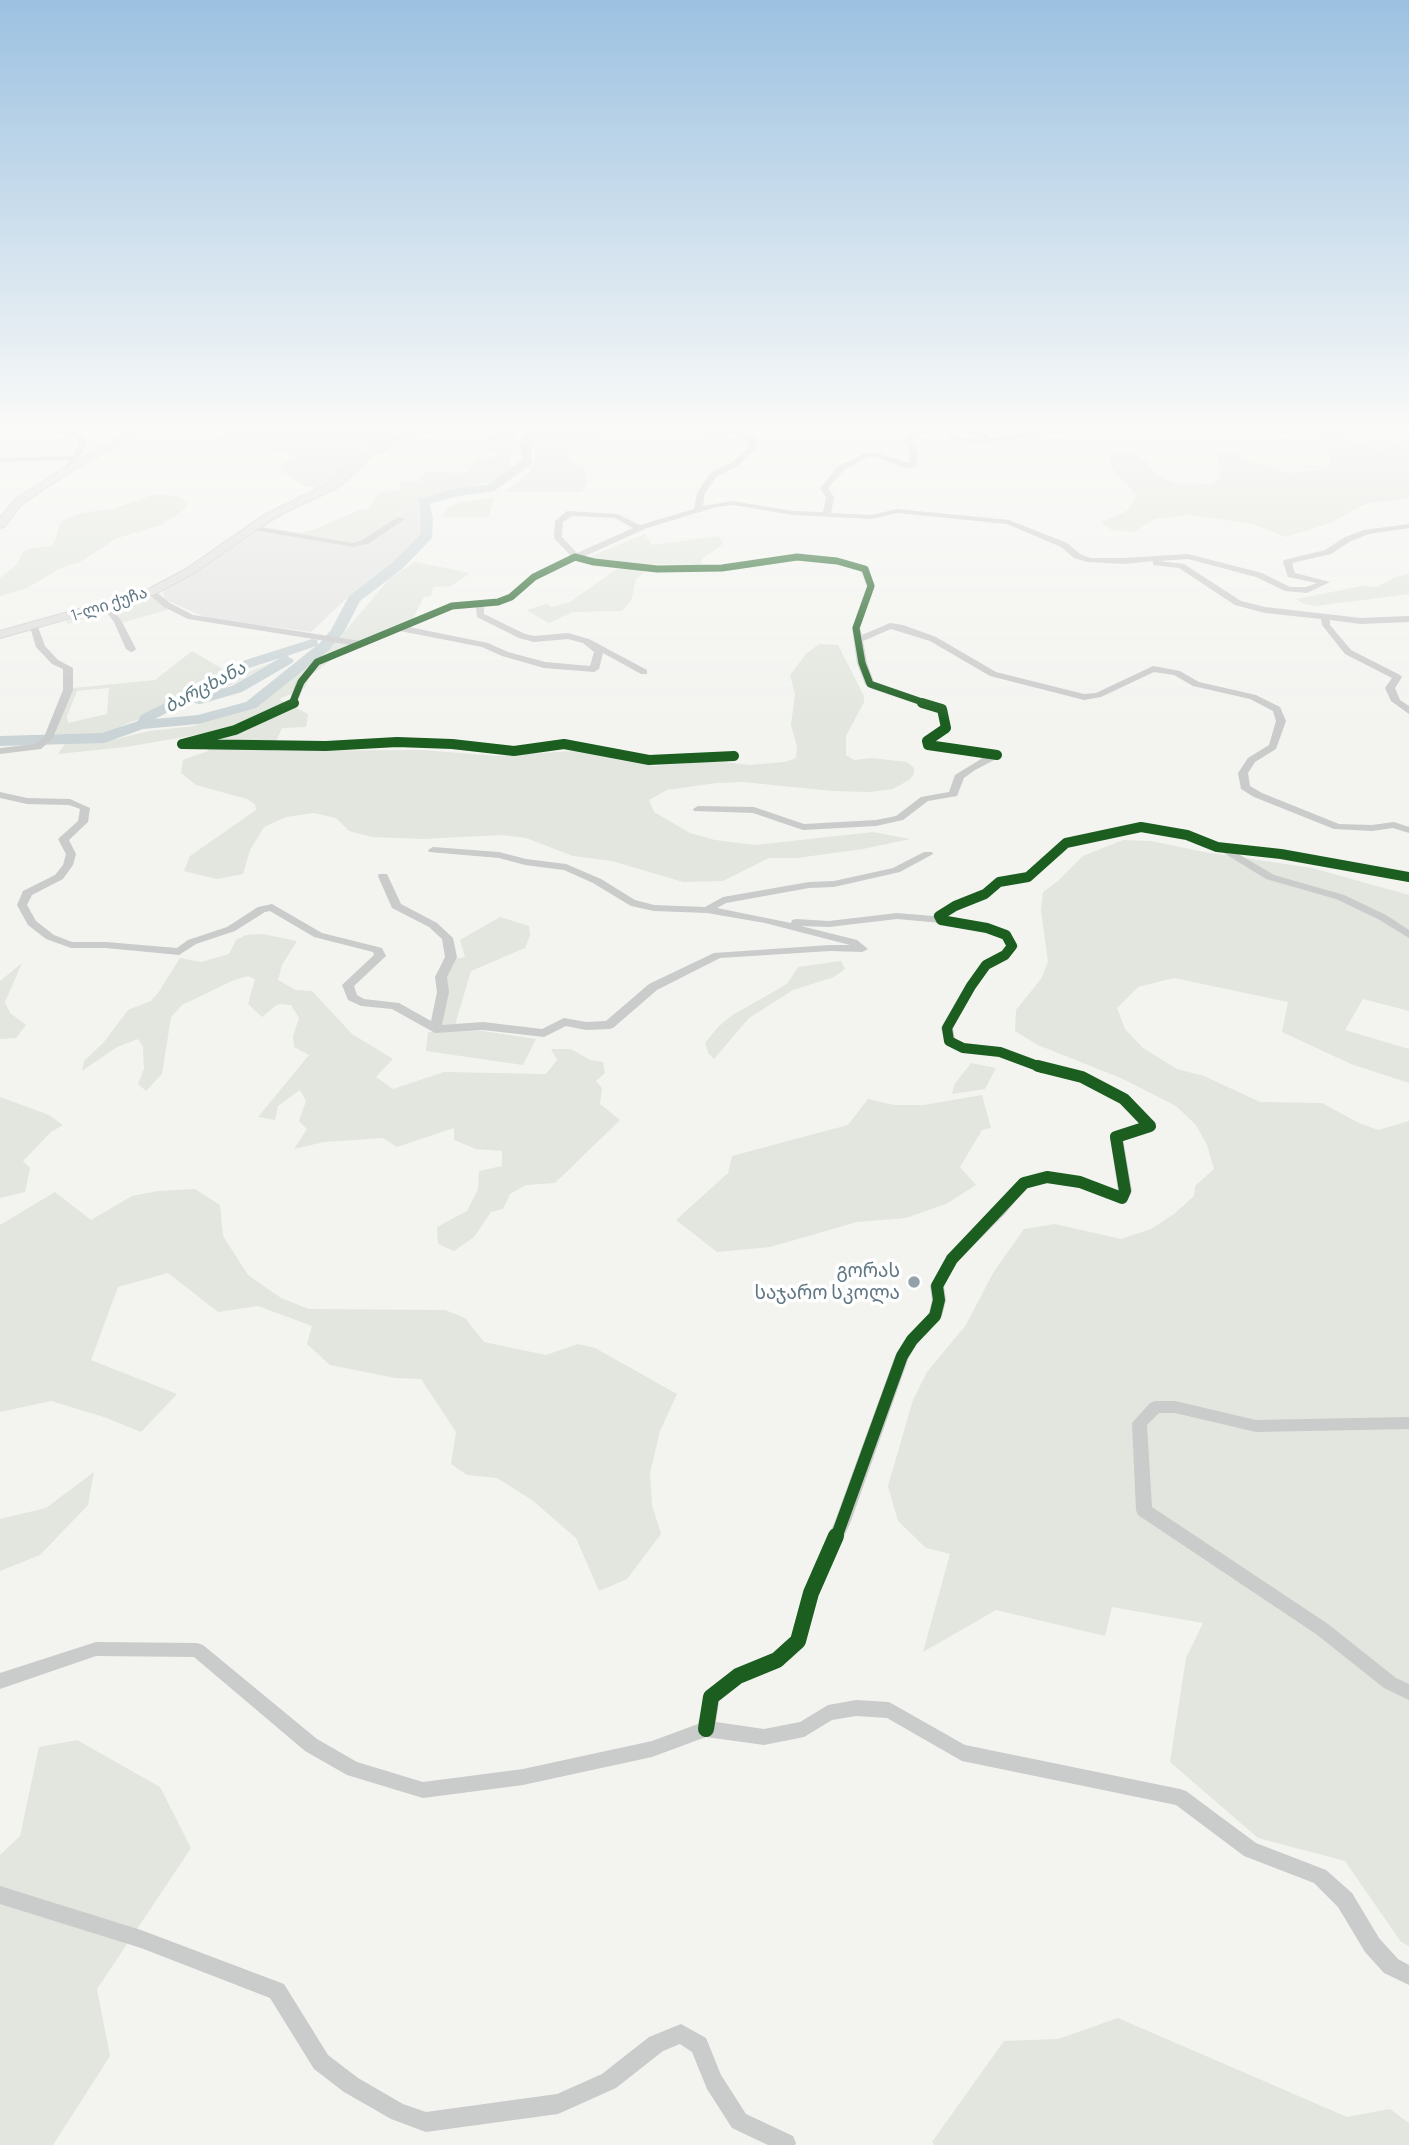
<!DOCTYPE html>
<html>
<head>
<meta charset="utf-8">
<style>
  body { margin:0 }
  canvas { display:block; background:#f3f3f0 }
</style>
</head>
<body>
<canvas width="1409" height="2145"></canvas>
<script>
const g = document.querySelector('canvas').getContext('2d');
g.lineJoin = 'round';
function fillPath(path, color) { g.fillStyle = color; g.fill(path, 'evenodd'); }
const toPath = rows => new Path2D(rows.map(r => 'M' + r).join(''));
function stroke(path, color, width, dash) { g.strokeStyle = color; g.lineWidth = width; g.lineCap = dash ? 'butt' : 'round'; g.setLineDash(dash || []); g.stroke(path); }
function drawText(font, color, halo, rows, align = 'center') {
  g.font = font + ' Barlow,"Noto Sans Georgian",sans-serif'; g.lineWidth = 7; g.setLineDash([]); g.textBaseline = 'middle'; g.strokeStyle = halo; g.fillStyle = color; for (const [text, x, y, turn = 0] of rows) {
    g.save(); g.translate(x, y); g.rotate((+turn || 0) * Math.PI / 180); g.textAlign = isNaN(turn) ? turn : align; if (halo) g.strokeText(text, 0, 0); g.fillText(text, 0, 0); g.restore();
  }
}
fillPath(toPath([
  [418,507,422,534,391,566,349,596,311,632,207,618,166,600,163,595,164,589,253,530,349,546,389,524,408,508]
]), '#e3e4e3');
fillPath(toPath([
  [249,423,413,423,390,436,321,489,304,486,279,469,291,457,288,451,238,447,216,439,227,429],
  [427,423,452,423,449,427,416,437,375,455,350,480,337,490,290,511,264,527,300,533,315,529,359,510,368,509,379,492,399,491,401,482,419,481,424,472,466,473,476,457,487,459,499,453,473,446,509,423,532,423,515,435,510,459,510,470,498,480,424,499,419,502,418,507,407,508,389,524,354,543,257,527,270,518,334,488,368,456,412,433],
  [557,423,597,423,595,426,600,439,570,445,566,454,575,464,584,468,587,482,582,492,504,492,530,472,535,460,534,447,542,434],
  [673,423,748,423,728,426,731,430,727,437,717,438,708,438],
  [1337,432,1349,439,1381,450,1394,446,1409,433,1409,498,1365,504,1330,523,1286,537,1253,524,1190,515,1155,519,1133,532,1112,530,1101,522,1127,511,1137,496,1110,466,1112,451,1132,453,1144,460,1159,477,1175,483,1212,484,1221,477,1217,456,1228,451,1275,470,1293,473,1326,469,1331,462,1321,433],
  [156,494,182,497,187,505,185,509,161,525,117,538,80,562,61,568,25,589,0,596,0,578,16,565,24,551,33,548,53,546,60,524,64,520,81,513,112,509],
  [494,498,489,517,441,517,449,507,459,502],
  [645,534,652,545,719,536,723,544,702,559,701,565,655,564,636,579,631,601,622,611,573,612,549,623,526,610,547,604,552,607,570,602,627,562,594,559,591,556],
  [415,562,470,573,451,586,433,587,431,596,424,597,413,618,333,652,337,656,310,676,305,688,279,699,308,714,306,727,282,728,272,751,421,750,498,756,572,751,654,766,713,761,750,765,785,762,796,758,797,746,791,725,795,694,790,675,806,654,819,644,838,645,864,696,864,702,846,736,846,755,854,760,871,758,907,762,914,768,914,774,909,780,893,789,870,792,832,791,743,782,716,783,667,790,649,800,654,812,690,833,715,840,755,845,873,832,910,839,863,849,797,858,769,858,723,881,683,882,612,861,573,856,526,838,502,835,422,839,372,837,349,831,336,818,314,813,286,817,264,827,250,850,243,874,217,879,184,871,190,856,256,810,255,804,247,799,196,785,181,773,183,760,208,751,207,733,126,747,58,754,65,744,117,739,149,731,195,726,214,716,257,706,270,697,297,671,332,647,389,579],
  [1409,574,1409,594,1315,606,1304,604,1296,599,1362,586,1377,587,1396,577],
  [148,595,170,609,121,623,112,611,68,624,66,621],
  [192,651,236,677,271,663,224,689,181,702,156,717,133,721,111,731,86,737,55,734,73,688,155,680],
  [109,688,107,714,68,723,67,716,77,691],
  [1123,840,1151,841,1204,852,1312,868,1409,895,1409,1011,1363,999,1345,1030,1409,1049,1409,1083,1351,1064,1282,1032,1288,1002,1174,978,1138,987,1117,1008,1125,1029,1143,1048,1177,1069,1204,1076,1260,1102,1322,1103,1359,1123,1378,1130,1409,1121,1409,1946,1401,1942,1345,1861,1258,1838,1170,1762,1186,1658,1203,1623,1112,1607,1105,1636,996,1610,923,1652,950,1554,926,1548,898,1521,888,1486,913,1400,927,1372,966,1325,993,1273,1024,1229,1055,1224,1121,1239,1151,1229,1174,1214,1194,1196,1195,1186,1214,1169,1207,1145,1196,1125,1176,1106,1123,1079,1038,1045,1015,1031,1016,1010,1041,979,1048,962,1041,910,1043,892,1058,881,1083,856],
  [500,917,529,926,530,935,525,948,471,971,455,1025,442,1027,446,977,453,959,465,957,460,940],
  [263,934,297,941,282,965,278,980,296,990,312,991,352,1034,393,1059,376,1077,393,1089,444,1072,546,1074,557,1060,551,1049,571,1049,590,1060,603,1062,605,1073,596,1081,602,1088,600,1104,620,1120,555,1183,526,1185,510,1194,503,1209,491,1212,474,1237,454,1251,438,1244,437,1227,467,1211,478,1189,479,1171,502,1166,502,1151,476,1149,454,1140,454,1128,397,1147,383,1138,324,1142,294,1149,307,1129,299,1121,306,1101,300,1090,278,1106,275,1120,258,1117,309,1055,294,1047,293,1036,299,1018,291,1005,278,1004,262,1017,248,1004,255,979,248,976,234,980,182,1005,171,1017,162,1074,146,1091,138,1084,144,1069,143,1047,138,1039,117,1047,82,1071,84,1061,104,1042,128,1010,151,1001,158,993,180,958,201,962,229,954,236,940,246,935],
  [841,961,845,969,834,977,793,990,749,1018,714,1059,708,1053,705,1043,718,1027,731,1016,787,984,798,967],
  [22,963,5,1002,10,1013,26,1025,16,1038,0,1039,0,981],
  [483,1031,536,1039,523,1065,426,1051,428,1032],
  [971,1063,996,1068,985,1089,952,1094,954,1085],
  [982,1095,991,1128,982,1130,960,1167,976,1185,946,1204,906,1218,857,1222,770,1247,717,1252,676,1220,728,1173,732,1156,848,1125,868,1099,894,1105,924,1105],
  [0,1097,49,1115,63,1125,51,1132,23,1161,30,1168,25,1192,0,1198],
  [195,1189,220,1205,223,1236,248,1275,281,1298,309,1309,445,1310,465,1318,484,1342,546,1355,578,1344,595,1348,677,1394,660,1431,650,1473,652,1505,661,1534,627,1579,599,1591,576,1538,532,1500,497,1478,467,1475,451,1464,456,1432,421,1379,395,1378,330,1365,307,1344,312,1326,258,1306,218,1312,168,1273,118,1287,91,1360,177,1394,141,1432,104,1417,51,1401,0,1412,0,1225,55,1192,91,1220,132,1196,158,1191],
  [94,1472,88,1505,40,1555,0,1571,0,1519,46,1508],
  [77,1740,160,1787,191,1848,97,1989,110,2056,53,2145,0,2145,0,1855,20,1836,39,1747],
  [1118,2018,1347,2117,1390,2109,1409,2123,1409,2145,935,2145,932,2142,1004,2041,1058,2039]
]), '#e2e6de');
fillPath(toPath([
  [542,423,555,423,531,442,532,464,494,491,454,497,430,504,433,519,432,538,402,569,360,601,344,632,329,650,256,708,198,724,143,729,104,743,0,746,0,736,102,733,138,721,141,715,208,682,230,665,312,639,317,640,318,645,331,630,349,596,392,563,421,534,419,499,453,489,487,485,522,460,519,441,542,423],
  [316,646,246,702,198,715,155,719,194,698,195,703,200,704,242,692,292,663,294,660,287,656,316,646],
  [280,658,232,686,199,696,218,688,240,671,280,658]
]), '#cad4d6');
const secondary = toPath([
  [141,423,150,423,144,431,70,472,22,504,4,527,0,528,0,518,14,500,64,468,138,427,141,423],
  [418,423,428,423,413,435,368,458,337,487,272,519,194,573,155,594,0,638,0,631,147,590,186,569,264,515,329,483,362,454,407,431,418,423]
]);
stroke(secondary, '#cfd0d0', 2);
fillPath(toPath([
  [39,423,48,423,86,438,86,446,70,472,63,470,69,460,0,462,0,458,72,456,78,446,78,439,39,425,39,423],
  [765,423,856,423,852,425,770,426,741,431,740,432,756,437,755,450,738,466,716,477,705,493,703,506,733,501,793,511,823,512,826,497,820,488,838,466,866,453,876,453,909,463,910,452,904,441,905,436,917,429,941,425,961,437,984,439,975,437,964,430,960,423,967,423,970,427,981,433,989,435,989,438,1098,423,1088,429,985,443,956,441,940,429,922,433,912,437,912,441,918,452,916,467,905,468,875,457,867,457,844,470,828,488,834,497,831,513,871,515,897,509,1009,520,1067,543,1080,554,1091,558,1124,558,1188,554,1262,573,1290,587,1306,587,1317,583,1288,577,1283,562,1284,560,1325,550,1345,537,1364,530,1409,524,1409,528,1369,534,1351,541,1331,554,1292,563,1295,573,1330,582,1307,593,1285,591,1256,577,1188,559,1159,561,1184,564,1241,601,1265,607,1361,618,1409,616,1409,622,1361,624,1330,620,1330,625,1351,650,1400,675,1402,677,1395,688,1400,700,1409,706,1409,714,1391,701,1385,688,1392,678,1345,654,1322,625,1321,619,1265,613,1235,605,1179,568,1153,565,1153,561,1124,564,1087,562,1074,558,1061,547,1007,524,897,513,871,519,793,515,733,505,716,507,647,528,583,557,657,566,722,565,797,555,837,558,868,567,875,586,860,628,862,635,890,623,903,625,936,637,996,672,1084,694,1096,693,1153,666,1180,671,1199,682,1256,695,1280,707,1286,721,1276,749,1255,762,1248,773,1250,786,1262,793,1339,824,1372,825,1394,822,1409,827,1409,833,1393,828,1372,831,1334,829,1254,797,1241,789,1238,773,1248,758,1269,745,1276,721,1273,711,1250,699,1193,686,1174,675,1154,672,1101,697,1084,700,990,676,930,641,891,629,863,641,867,663,874,682,945,707,951,728,932,743,997,752,1002,755,1000,757,975,770,964,778,957,796,928,801,903,820,876,826,803,830,753,813,694,811,693,809,698,806,754,807,804,824,876,820,896,816,921,797,949,792,955,775,986,756,925,747,922,741,924,739,941,727,938,711,872,689,865,684,857,663,852,628,867,586,861,571,836,563,797,559,722,571,657,572,594,565,576,560,537,579,514,599,498,605,484,606,484,614,525,634,534,636,568,633,589,639,647,670,647,674,641,674,603,653,599,669,594,672,544,668,502,656,482,647,400,631,320,664,305,682,296,706,238,732,203,741,326,743,397,739,452,741,514,748,564,741,649,757,734,753,737,754,737,758,649,763,564,747,514,754,452,747,397,745,326,749,182,747,177,744,179,742,232,728,289,702,296,682,314,660,351,645,188,619,164,607,148,594,148,590,154,590,170,603,193,615,361,641,449,604,497,600,508,595,531,575,571,556,554,538,555,521,567,511,617,514,640,525,694,509,697,493,710,473,732,462,747,449,749,440,732,433,736,427,765,423],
  [572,516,615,518,633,528,577,553,562,537,563,522,572,516],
  [476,607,477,617,519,638,534,642,568,639,583,643,594,652,590,666,545,662,508,652,488,643,409,627,454,608,476,607],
  [1156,423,1167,423,1180,426,1212,423,1286,429,1291,428,1294,423,1301,423,1297,431,1286,433,1203,426,1180,430,1156,423],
  [398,517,405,519,368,544,353,547,253,530,249,528,253,526,353,543,362,540,398,517],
  [103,604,109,604,122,622,136,649,134,651,131,652,126,649,114,622,102,606,103,604],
  [34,624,38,627,45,646,58,660,73,668,73,690,53,738,41,749,0,754,0,748,35,744,44,737,63,690,63,669,52,664,36,647,30,627,34,624],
  [0,792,27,798,70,799,90,808,88,822,69,840,76,854,73,865,63,879,32,895,27,905,36,921,54,935,72,942,106,942,177,948,188,940,227,927,258,907,272,904,322,933,382,948,386,956,354,986,357,995,364,999,399,1003,431,1021,437,992,435,977,445,957,442,939,429,927,392,908,378,876,379,874,387,874,401,904,437,923,453,938,457,957,447,977,449,992,442,1025,483,1022,542,1029,564,1018,586,1022,606,1021,649,984,714,953,830,945,850,945,765,923,707,913,654,911,631,906,593,883,564,870,525,865,499,858,429,852,428,850,433,847,499,852,526,859,566,864,601,879,635,900,654,905,705,907,723,897,809,882,834,881,893,868,924,852,932,852,933,854,900,872,834,887,809,888,726,903,717,908,791,923,792,920,796,919,829,921,897,913,933,916,951,904,981,892,995,880,1025,874,1062,841,1141,824,1191,833,1219,844,1281,851,1409,874,1409,880,1281,857,1235,852,1274,875,1344,895,1386,915,1409,930,1409,938,1378,919,1336,899,1266,879,1219,850,1185,838,1141,830,1070,845,1032,879,1002,885,989,896,959,908,945,917,987,925,1010,933,1018,946,1009,957,990,967,976,987,953,1028,955,1039,966,1044,1000,1048,1049,1066,1086,1074,1128,1096,1156,1126,1154,1129,1123,1139,1132,1191,1127,1201,1117,1201,1078,1186,1047,1182,1028,1186,1005,1214,957,1262,944,1286,946,1300,942,1316,917,1344,909,1357,851,1521,819,1593,804,1646,783,1665,744,1681,719,1701,716,1722,764,1729,800,1722,828,1705,856,1700,889,1702,965,1745,1180,1789,1186,1791,1256,1843,1326,1870,1352,1893,1379,1938,1398,1959,1409,1965,1409,1985,1384,1973,1365,1952,1338,1907,1314,1883,1244,1856,1176,1805,962,1761,887,1718,856,1716,832,1720,804,1737,764,1745,706,1737,652,1757,523,1785,423,1798,347,1775,305,1751,194,1657,96,1656,0,1689,0,1673,96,1642,197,1643,203,1645,317,1739,357,1762,423,1782,523,1769,652,1741,698,1724,705,1692,732,1671,771,1655,791,1637,803,1593,835,1521,895,1356,907,1336,929,1314,932,1300,930,1286,947,1255,995,1208,1019,1180,1047,1172,1080,1177,1118,1191,1110,1137,1111,1134,1141,1124,1120,1102,1078,1080,1042,1072,998,1056,959,1051,945,1044,941,1028,965,986,982,963,1001,953,1006,946,1002,937,985,931,941,923,897,919,829,927,801,926,857,940,868,949,862,952,830,951,720,958,657,990,613,1028,609,1029,586,1030,566,1026,544,1037,483,1030,435,1033,392,1009,361,1006,348,1000,342,985,374,955,373,952,314,937,270,911,265,912,235,931,196,944,179,955,106,948,71,948,46,939,28,925,17,905,23,891,55,875,63,865,66,854,58,839,78,821,80,809,69,805,27,804,0,798,0,792],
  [1155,1401,1175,1401,1256,1420,1409,1417,1409,1429,1256,1432,1175,1413,1159,1413,1147,1425,1152,1507,1328,1624,1396,1678,1409,1684,1409,1700,1384,1688,1316,1634,1138,1515,1136,1510,1132,1423,1150,1403,1155,1401],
  [0,1886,141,1930,284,1984,328,2055,358,2078,403,2104,426,2112,557,2094,602,2074,649,2037,681,2024,706,2038,721,2075,746,2114,793,2136,796,2143,795,2145,768,2145,732,2128,707,2089,692,2052,680,2044,663,2051,616,2088,558,2114,426,2132,391,2119,344,2092,314,2069,270,1998,141,1948,0,1904,0,1886]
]), '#cacbcb');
fillPath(secondary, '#dfdfdf');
stroke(toPath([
  [292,704,301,682,317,662,452,606,498,602,511,597,534,577,575,557,594,562,657,569,722,568,797,557,837,561,865,569,871,586,856,628,862,663,870,684,928,704]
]), '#1b5e20', 7);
stroke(toPath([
  [294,703,235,730,182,744,326,746,397,742,452,744,514,751,564,744,649,760,734,756],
  [922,703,942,709,946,728,927,741,928,745,997,755],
  [1043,1068,1000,1052,963,1048,949,1041,947,1028,971,986,986,965,1005,955,1012,946,1006,935,987,928,941,920,939,916,955,906,985,894,999,882,1028,877,1066,843,1141,827,1187,835,1217,847,1281,854,1409,877]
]), '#1b5e20', 10);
stroke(toPath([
  [836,1538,902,1356,912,1340,935,1316,939,1300,937,1286,952,1259,1024,1183,1047,1177,1080,1182,1122,1198,1125,1191,1116,1137,1150,1126,1124,1099,1082,1077,1038,1066]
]), '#1b5e20', 12);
stroke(toPath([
  [706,1729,711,1697,738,1676,777,1660,798,1641,811,1593,836,1536]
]), '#1b5e20', 16);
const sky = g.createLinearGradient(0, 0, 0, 723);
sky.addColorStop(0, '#9cc1e1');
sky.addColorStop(0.59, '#fafaf8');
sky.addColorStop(1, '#fafaf800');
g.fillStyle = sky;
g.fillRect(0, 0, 1409, 723);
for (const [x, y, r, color] of [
  [914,1282,7,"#93a2a9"]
]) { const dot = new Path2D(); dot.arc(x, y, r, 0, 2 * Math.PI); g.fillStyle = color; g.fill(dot); stroke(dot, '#fff', 2.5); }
drawText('16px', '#607683', '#fff', [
  ["1-ლი ქუჩა",109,604,-18]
]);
drawText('italic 18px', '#5b7981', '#fff', [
  ["ბარცხანა",205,687,-28]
]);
drawText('19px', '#607683', '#fff', [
  ["გორას",900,1271],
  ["საჯარო სკოლა",900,1293]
], 'right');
</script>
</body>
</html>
